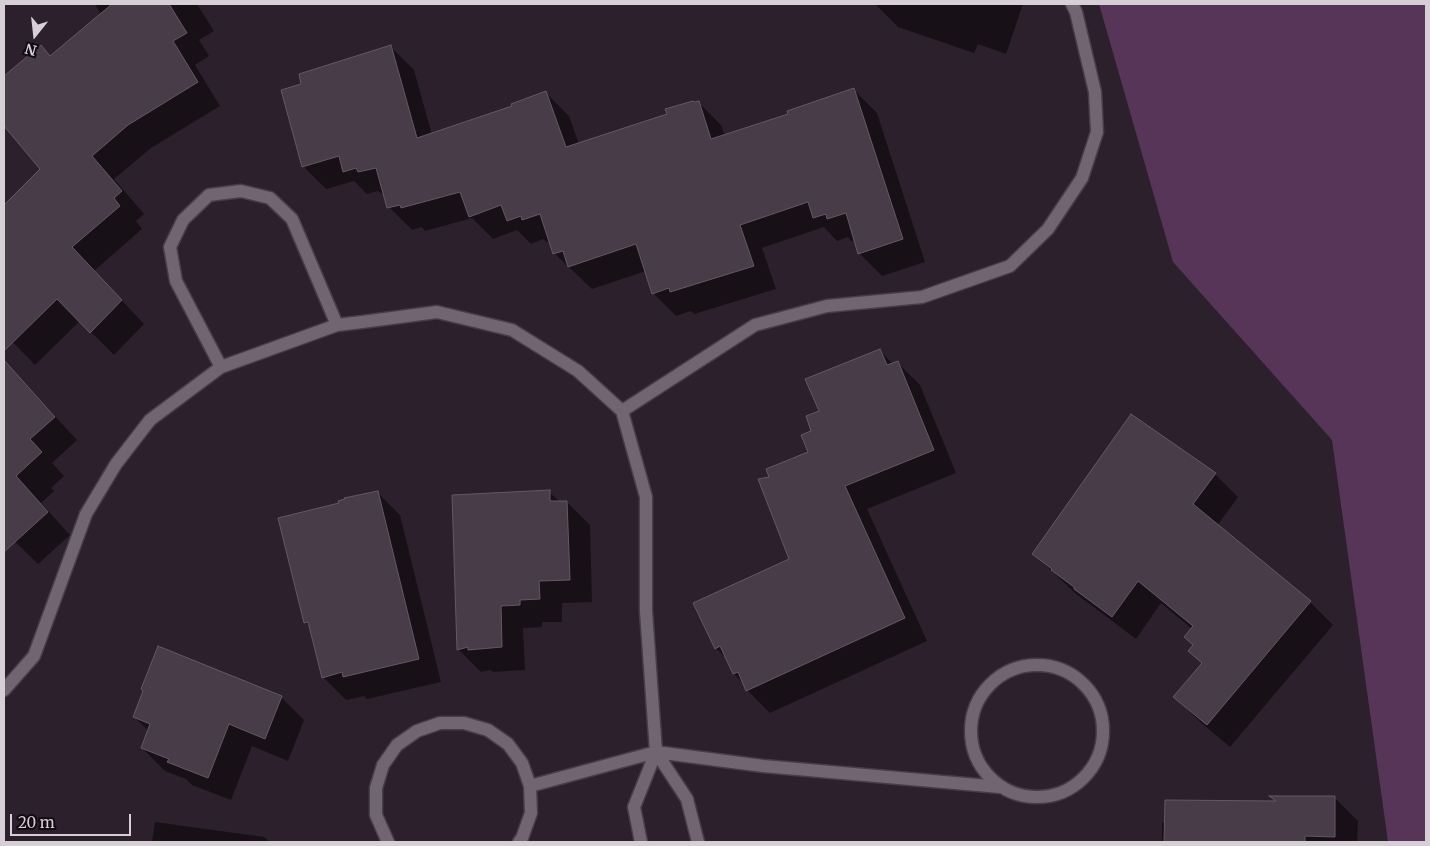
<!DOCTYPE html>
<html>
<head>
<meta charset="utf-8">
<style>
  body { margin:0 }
  #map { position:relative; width:1430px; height:846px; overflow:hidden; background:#2b202c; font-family:Merriweather,serif }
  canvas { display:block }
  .frame { position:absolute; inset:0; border:5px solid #d6cfd6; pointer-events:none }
  .north { position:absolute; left:10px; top:10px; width:50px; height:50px; -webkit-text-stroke:4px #110c11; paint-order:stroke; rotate:196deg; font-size:14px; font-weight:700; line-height:20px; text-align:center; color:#d6cfd6 }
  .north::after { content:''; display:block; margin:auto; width:18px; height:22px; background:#d6cfd6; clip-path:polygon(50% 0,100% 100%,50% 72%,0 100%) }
  .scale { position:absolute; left:10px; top:814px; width:121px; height:22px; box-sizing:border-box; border:2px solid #d6cfd6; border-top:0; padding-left:6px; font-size:15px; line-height:18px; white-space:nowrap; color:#d6cfd6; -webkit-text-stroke:4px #110c11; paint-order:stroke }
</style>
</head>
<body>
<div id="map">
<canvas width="1430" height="846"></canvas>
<div class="frame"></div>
<div class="north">N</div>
<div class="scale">20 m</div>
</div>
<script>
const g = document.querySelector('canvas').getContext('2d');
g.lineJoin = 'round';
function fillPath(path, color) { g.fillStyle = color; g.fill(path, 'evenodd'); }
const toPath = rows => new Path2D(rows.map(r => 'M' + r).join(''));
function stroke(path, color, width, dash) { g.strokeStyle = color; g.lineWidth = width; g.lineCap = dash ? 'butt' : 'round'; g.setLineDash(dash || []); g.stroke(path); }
fillPath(toPath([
  [1099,4,1426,4,1426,842,1388,842,1332,440,1173,262]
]), '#573558');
fillPath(toPath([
  [95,4,197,4,214,31,199,40,209,56,195,65,220,106,151,148,114,179,144,214,136,221,142,229,94,271,144,324,114,355,80,321,35,365,4,333,4,207,42,169,4,124,4,114,7,111,4,107,4,78,41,47,51,57,101,15],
  [875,4,1023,4,1006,54,978,44,974,53,898,27],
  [391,47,414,70,432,135,513,107,546,93,569,116,579,144,668,115,698,102,721,125,725,136,789,114,854,90,877,113,925,262,882,276,859,253,855,240,851,241,848,237,837,241,824,227,762,248,776,289,694,314,691,311,676,316,653,293,646,271,592,289,555,254,550,241,547,242,543,239,531,244,517,230,493,239,472,218,425,231,422,227,412,230,389,207,385,194,382,194,378,191,367,194,354,181,326,189,303,166,303,85],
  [880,351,893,364,897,362,920,385,956,473,867,509,927,641,770,713,747,690,744,684,734,674,728,660,716,648,791,559,771,478,810,453,813,431,820,412],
  [4,361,77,440,52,463,64,476,51,488,54,491,41,503,70,535,38,564,4,531],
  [1215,474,1238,497,1217,526,1310,602,1333,625,1230,747,1198,720,1175,697,1203,664,1190,651,1194,645,1192,629,1161,603,1136,639,1075,593,1034,554],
  [377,492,400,515,441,682,367,699,364,696,346,700,323,677,311,628,305,622,341,504],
  [549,492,560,502,567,502,590,525,592,602,562,603,562,622,542,622,542,627,523,628,525,670,493,672,490,670,481,672,458,649],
  [281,697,304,720,288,761,252,746,231,800,192,785,186,779,165,771,142,748,149,731,134,717],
  [1335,798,1358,821,1357,842,1162,842,1162,823,1278,802],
  [155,822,264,837,270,842,152,842]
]), '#0007');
const building = toPath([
  [112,4,169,4,187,33,173,41,198,82,128,125,92,156,122,191,114,198,120,206,72,247,122,300,90,333,57,299,4,351,4,205,40,169,4,126,4,76,41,45,50,56,112,4],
  [391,45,417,138,512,106,511,104,546,91,566,147,667,114,665,109,693,101,694,102,699,101,711,139,788,114,787,111,854,88,903,239,858,254,846,213,827,219,826,214,813,218,808,202,740,225,754,266,670,292,669,288,652,294,636,244,568,267,563,251,553,254,540,214,522,220,521,216,507,221,501,205,469,217,460,192,401,208,400,205,387,208,376,168,358,172,356,168,343,172,339,156,302,167,281,90,301,84,299,74,391,45],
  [880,349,887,365,898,361,934,450,845,486,905,618,746,691,738,672,733,674,720,646,715,649,693,603,789,559,758,479,769,477,766,469,808,452,801,435,811,431,806,416,819,411,805,379,880,349],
  [4,360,55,417,30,439,42,452,16,476,48,512,4,552,4,360],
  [1131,414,1216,473,1193,504,1311,601,1207,725,1173,697,1202,663,1188,651,1193,645,1184,637,1193,626,1138,581,1112,617,1074,589,1074,587,1051,570,1052,569,1032,554,1131,414],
  [550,490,550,501,567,501,570,580,539,581,540,599,520,600,520,605,501,606,502,647,468,650,468,647,457,650,452,495,550,490],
  [378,491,419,659,343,677,342,672,322,678,308,622,304,623,278,518,339,503,338,501,345,499,344,498,378,491],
  [158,646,282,696,265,739,229,724,208,778,167,762,169,759,141,748,150,724,133,717,143,691,141,689,158,646],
  [1269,796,1335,796,1335,837,1305,836,1305,842,1164,842,1165,800,1276,801,1269,796]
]);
fillPath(building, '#483c48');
stroke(building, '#655865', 1);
const minor = toPath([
  [221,367,176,281,170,247,183,220,209,195,241,191,270,198,292,219,337,325],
  [622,411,755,325,827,306,922,297,1010,266,1048,229,1082,178,1097,132,1095,92,1076,12,1072,4],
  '971 731a66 66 0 1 1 132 0a66 66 0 1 1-132 0Z',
  [4,690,34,656,86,514,116,464,150,420,221,367,337,325,362,322,437,312,512,330,578,371,622,411,646,497,646,611,656,752,634,807,641,842],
  [656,752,687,799,698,842],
  [530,786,656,752,763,766,1000,787],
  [388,842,376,815,376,788,383,765,397,745,417,731,440,723,464,723,488,730,508,744,522,763,530,786,531,813,522,838,519,842]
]);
stroke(minor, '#463d46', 15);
stroke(minor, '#726572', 12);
</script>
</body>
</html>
